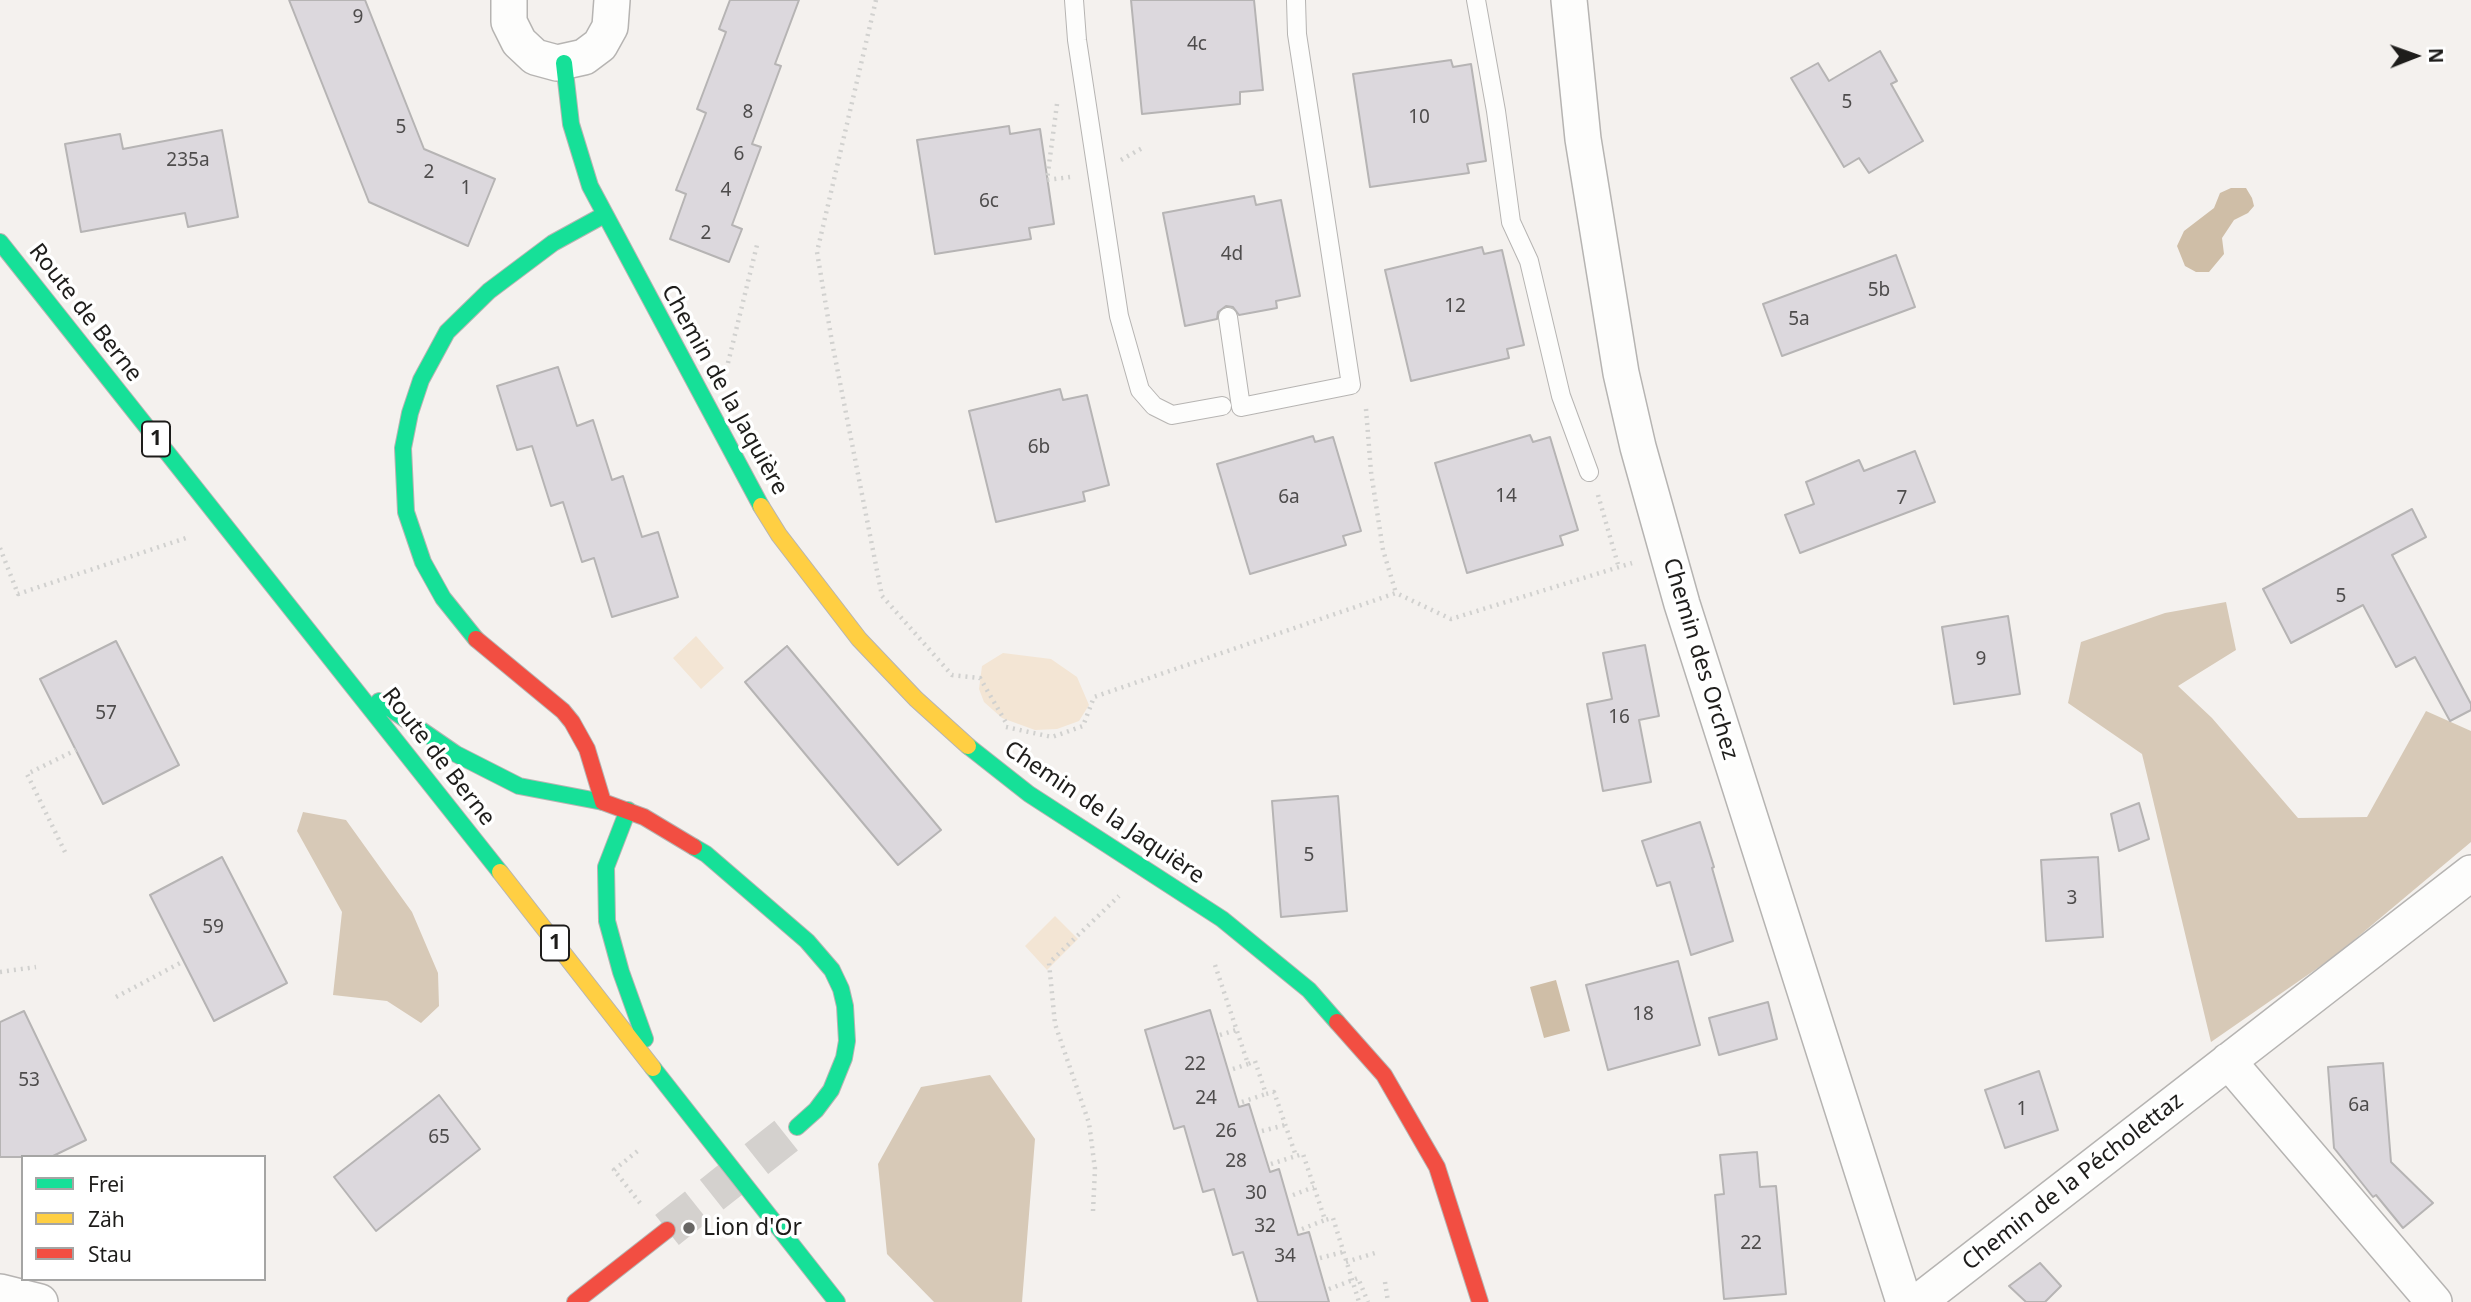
<!DOCTYPE html>
<html>
<head>
<meta charset="utf-8">
<style>
  body { margin:0 }
  #map { position:relative; width:2471px; height:1302px; overflow:hidden; background:#f4f1ee; font-family:"Noto Sans",sans-serif }
  canvas { display:block }
  .legend { position:absolute; left:21px; top:1155px; width:245px; height:126px; box-sizing:border-box; background:#fff; border:2px solid #a5a5a4; margin:0; padding:9px 12px; list-style:none; font-size:21px; color:#1e1d1b }
  .legend li { display:flex; align-items:center; gap:14px; height:35px }
  .legend b { width:35px; border:2px solid #a5a5a4 }
  .north { position:absolute; left:2380px; top:21px; width:70px; height:70px; -webkit-text-stroke:5px #fff; paint-order:stroke; rotate:89deg; font-size:19px; font-weight:700; line-height:28px; text-align:center; color:#1e1d1b }
  .north::after { content:''; display:block; margin:auto; width:24px; height:32px; background:#1e1d1b; clip-path:polygon(50% 0,100% 100%,50% 72%,0 100%) }
</style>
</head>
<body>
<div id="map">
<canvas width="2471" height="1302"></canvas>
<ul class="legend">
<li><b style="height:9px;background:#16e098"></b>Frei</li>
<li><b style="height:9px;background:#ffcf43"></b>Zäh</li>
<li><b style="height:9px;background:#f24e42"></b>Stau</li>
</ul>
<div class="north">N</div>
</div>
<script>
const g = document.querySelector('canvas').getContext('2d');
g.lineJoin = 'round';
function fillPath(path, color) { g.fillStyle = color; g.fill(path, 'evenodd'); }
const toPath = rows => new Path2D(rows.map(r => 'M' + r).join(''));
function stroke(path, color, width, dash) { g.strokeStyle = color; g.lineWidth = width; g.lineCap = dash ? 'butt' : 'round'; g.setLineDash(dash || []); g.stroke(path); }
function drawText(font, color, halo, rows, align = 'center') {
  g.font = font + ' "Noto Sans",sans-serif'; g.lineWidth = 7; g.setLineDash([]); g.textBaseline = 'middle'; g.strokeStyle = halo; g.fillStyle = color; for (const [text, x, y, turn = 0] of rows) {
    g.save(); g.translate(x, y); g.rotate((+turn || 0) * Math.PI / 180); g.textAlign = isNaN(turn) ? turn : align; if (halo) g.strokeText(text, 0, 0); g.fillText(text, 0, 0); g.restore();
  }
}
fillPath(toPath([
  [696,636,724,668,701,689,673,658],
  [1003,653,1051,659,1077,677,1089,705,1079,721,1057,729,1035,730,1002,718,984,702,979,689,982,666],
  [1055,916,1078,939,1047,970,1025,946]
]), '#f3e5d4');
fillPath(toPath([
  [2226,602,2236,650,2178,686,2212,718,2298,818,2367,817,2426,711,2471,731,2471,842,2335,956,2211,1042,2142,754,2068,703,2081,642,2165,613],
  [303,812,346,820,412,912,438,973,439,1006,421,1023,387,1001,333,995,342,912,297,831],
  [990,1075,1035,1139,1022,1302,934,1302,887,1254,878,1164,921,1087]
]), '#d7c9b7');
fillPath(toPath([
  [2231,188,2246,188,2252,198,2254,206,2248,213,2234,220,2222,238,2224,254,2209,272,2196,272,2185,266,2177,246,2184,231,2214,208,2220,193],
  [1556,980,1570,1031,1544,1038,1530,987]
]), '#cfbea7');
const building = toPath([
  [289,0,365,0,424,149,495,179,468,246,369,202,289,0],
  [730,0,799,0,775,64,781,66,752,144,761,147,732,225,742,229,729,262,670,239,686,194,676,190,706,113,697,109,726,32,719,29,730,0],
  [1131,0,1254,0,1263,90,1240,92,1240,104,1142,114,1131,0],
  [1880,51,1897,81,1891,84,1923,141,1869,173,1859,158,1844,167,1791,78,1818,63,1829,81,1880,51],
  [1451,60,1453,67,1471,64,1486,161,1467,164,1469,173,1370,187,1353,74,1451,60],
  [1009,126,1010,134,1040,129,1054,224,1029,228,1031,239,935,254,917,140,1009,126],
  [222,130,238,217,188,227,185,213,81,232,65,144,120,134,123,149,222,130],
  [1254,196,1256,205,1281,200,1300,296,1276,301,1277,308,1239,315,1233,307,1226,306,1218,312,1217,319,1185,326,1163,213,1254,196],
  [1482,247,1484,254,1502,250,1524,345,1507,349,1509,358,1411,381,1385,270,1482,247],
  [1896,255,1915,307,1782,356,1763,304,1896,255],
  [558,367,577,426,593,420,612,480,623,476,642,537,658,532,678,597,612,617,594,558,582,562,563,502,551,506,532,446,517,450,497,386,558,367],
  [1060,389,1063,400,1087,395,1109,485,1083,492,1085,501,996,522,969,411,1060,389],
  [1530,435,1533,442,1550,437,1578,530,1560,536,1563,545,1467,573,1435,463,1530,435],
  [1313,436,1315,442,1333,437,1361,531,1343,536,1346,545,1250,574,1217,464,1313,436],
  [1915,451,1935,502,1800,553,1785,515,1814,504,1806,482,1859,460,1864,471,1915,451],
  [2412,509,2426,537,2392,555,2471,704,2471,710,2450,721,2415,657,2396,667,2363,605,2291,643,2263,589,2412,509],
  [2008,616,2020,694,1954,704,1942,627,2008,616],
  [116,641,179,765,103,804,40,679,116,641],
  [1645,645,1659,716,1639,720,1651,782,1603,791,1587,704,1612,699,1603,653,1645,645],
  [787,646,941,830,898,865,745,682,787,646],
  [1338,796,1347,911,1281,917,1272,801,1338,796],
  [2139,803,2149,839,2119,851,2111,814,2139,803],
  [1700,822,1714,867,1712,868,1733,941,1691,955,1670,882,1657,886,1642,841,1700,822],
  [222,857,287,983,214,1021,150,895,222,857],
  [2098,857,2103,937,2046,941,2041,860,2098,857],
  [1678,961,1700,1045,1608,1070,1586,985,1678,961],
  [1768,1002,1777,1039,1719,1055,1709,1018,1768,1002],
  [1210,1010,1239,1107,1249,1104,1270,1172,1279,1169,1298,1235,1309,1232,1329,1302,1258,1302,1243,1252,1233,1255,1214,1189,1203,1192,1184,1126,1174,1129,1145,1030,1210,1010],
  [24,1011,86,1140,51,1157,0,1157,0,1022,24,1011],
  [2383,1063,2391,1162,2433,1203,2403,1228,2376,1195,2373,1197,2334,1148,2328,1067,2383,1063],
  [2039,1071,2058,1130,2005,1148,1985,1090,2039,1071],
  [439,1095,480,1149,376,1231,334,1177,439,1095],
  [1757,1152,1760,1187,1776,1186,1786,1294,1724,1299,1715,1195,1724,1194,1720,1155,1757,1152],
  [2040,1263,2061,1286,2045,1302,2026,1302,2009,1286,2040,1263]
]);
fillPath(building, '#dcd8dd');
stroke(building, '#b6b4b4', 2);
stroke(toPath([
  [667,1230,797,1127]
]), '#d4d1ce', 38, [38, 19]);
const lane = toPath([
  [1074,0,1077,40,1119,316,1140,390,1154,406,1172,415,1222,406],
  [1476,0,1496,111,1511,222,1529,261,1561,396,1589,472],
  [1228,317,1241,407,1351,385,1297,34,1296,0]
]);
const street = toPath([
  [509,0,509,22,519,42,535,57,557,63,584,57,600,45,610,27,612,0],
  [1569,0,1583,139,1621,373,1638,447,1682,604,1904,1302],
  [2228,1061,2434,1302],
  [0,1292,40,1302],
  [1918,1302,2471,873]
]);
const fast = toPath([
  [564,63,571,124,590,186,761,506],
  [0,242,500,872],
  [476,639,443,598,423,562,406,512,403,448,410,413,421,380,447,332,489,291,553,243,604,215],
  [379,701,456,754,519,786,603,802],
  [968,746,1029,794,1222,919,1309,990,1337,1022],
  [628,810,606,867,607,921,621,972,645,1039],
  [694,847,706,854,807,941,832,970,841,989,845,1006,847,1041,844,1058,831,1090,816,1110,797,1127],
  [653,1068,837,1302]
]);
const slow = toPath([
  [761,506,779,535,859,639,916,699,968,746],
  [500,872,653,1068]
]);
const jam = toPath([
  [476,639,563,711,572,722,587,749,603,802,644,817,694,847],
  [1337,1022,1384,1075,1437,1167,1480,1302],
  [575,1302,667,1230]
]);
stroke(lane, '#b6b4b2', 20);
stroke(street, '#b6b4b2', 38);
stroke(fast, '#b6b4b2', 18);
stroke(slow, '#b6b4b2', 18);
stroke(jam, '#b6b4b2', 18);
stroke(toPath([
  [876,0,817,252,832,342,882,596,952,675,980,678,1008,726],
  [1057,104,1047,180,1070,177],
  [1121,160,1144,147],
  [728,363,757,245],
  [1366,409,1371,472,1383,550,1396,593],
  [1598,495,1619,568],
  [0,548,18,594,189,537],
  [1006,727,1052,737,1083,726,1094,697,1396,593,1451,619,1632,563],
  [65,852,27,774,76,750],
  [1215,965,1248,1064,1255,1061,1266,1094,1274,1092,1296,1156,1303,1154,1325,1220,1333,1218,1359,1302],
  [0,972,36,967],
  [116,997,184,961],
  [1220,1035,1236,1030],
  [1233,1069,1248,1064],
  [1242,1102,1266,1094],
  [1262,1131,1285,1125],
  [1271,1164,1296,1156],
  [1293,1195,1314,1187],
  [640,1203,614,1170,640,1149],
  [1093,1211,1095,1169,1089,1123,1055,1024,1049,963,1119,896],
  [1302,1229,1325,1220],
  [1320,1258,1343,1252],
  [1346,1262,1375,1253],
  [1385,1282,1388,1302],
  [1329,1289,1358,1278,1368,1302]
]), '#d1d1cf', 4.5, [2, 5]);
stroke(lane, '#fdfdfc', 18);
stroke(street, '#fdfdfc', 35);
stroke(fast, '#16e098', 16);
stroke(slow, '#ffcf43', 16);
stroke(jam, '#f24e42', 16);
for (const [x, y, r, color] of [
  [689,1228,7,"#696765"]
]) { const dot = new Path2D(); dot.arc(x, y, r, 0, 2 * Math.PI); g.fillStyle = color; g.fill(dot); stroke(dot, '#fff', 2.5); }
drawText('19px', '#4e4c4c', null, [
  ["9",358,18],
  ["4c",1197,45],
  ["5",1847,103],
  ["8",748,113],
  ["10",1419,118],
  ["5",401,128],
  ["6",739,155],
  ["235a",188,161],
  ["2",429,173],
  ["1",466,189],
  ["4",726,191],
  ["6c",989,202],
  ["2",706,234],
  ["4d",1232,255],
  ["5b",1879,291],
  ["12",1455,307],
  ["5a",1799,320],
  ["6b",1039,448],
  ["14",1506,497],
  ["6a",1289,498],
  ["7",1902,499],
  ["5",2341,597],
  ["9",1981,660],
  ["57",106,714],
  ["16",1619,718],
  ["5",1309,856],
  ["3",2072,899],
  ["59",213,928],
  ["18",1643,1015],
  ["22",1195,1065],
  ["53",29,1081],
  ["24",1206,1099],
  ["6a",2359,1106],
  ["1",2022,1110],
  ["26",1226,1132],
  ["65",439,1138],
  ["28",1236,1162],
  ["30",1256,1194],
  ["32",1265,1227],
  ["22",1751,1244],
  ["34",1285,1257]
]);
for (const [x, y, w] of [
  [156,439,28],
  [555,943,28]
]) { const box = new Path2D(); box.roundRect(x - w / 2, y - 17.5, w, 35, 5); g.fillStyle = '#fff'; g.fill(box); stroke(box, '#1e1d1b', 2); }
drawText('bold 21px', '#1e1d1b', null, [
  ["1",156,439],
  ["1",555,943]
]);
drawText('23px', '#1e1d1b', '#fff', [
  ["Route de Berne",85,313,52],
  ["Chemin de la Jaquière",724,390,61],
  ["Chemin des Orchez",1700,659,73],
  ["Route de Berne",438,757,52],
  ["Chemin de la Jaquière",1104,813,34],
  ["Chemin de la Pécholettaz",2073,1182,-38]
]);
drawText('23px', '#1e1d1b', '#fff', [
  ["Lion d'Or",703,1228]
], 'left');
</script>
</body>
</html>
